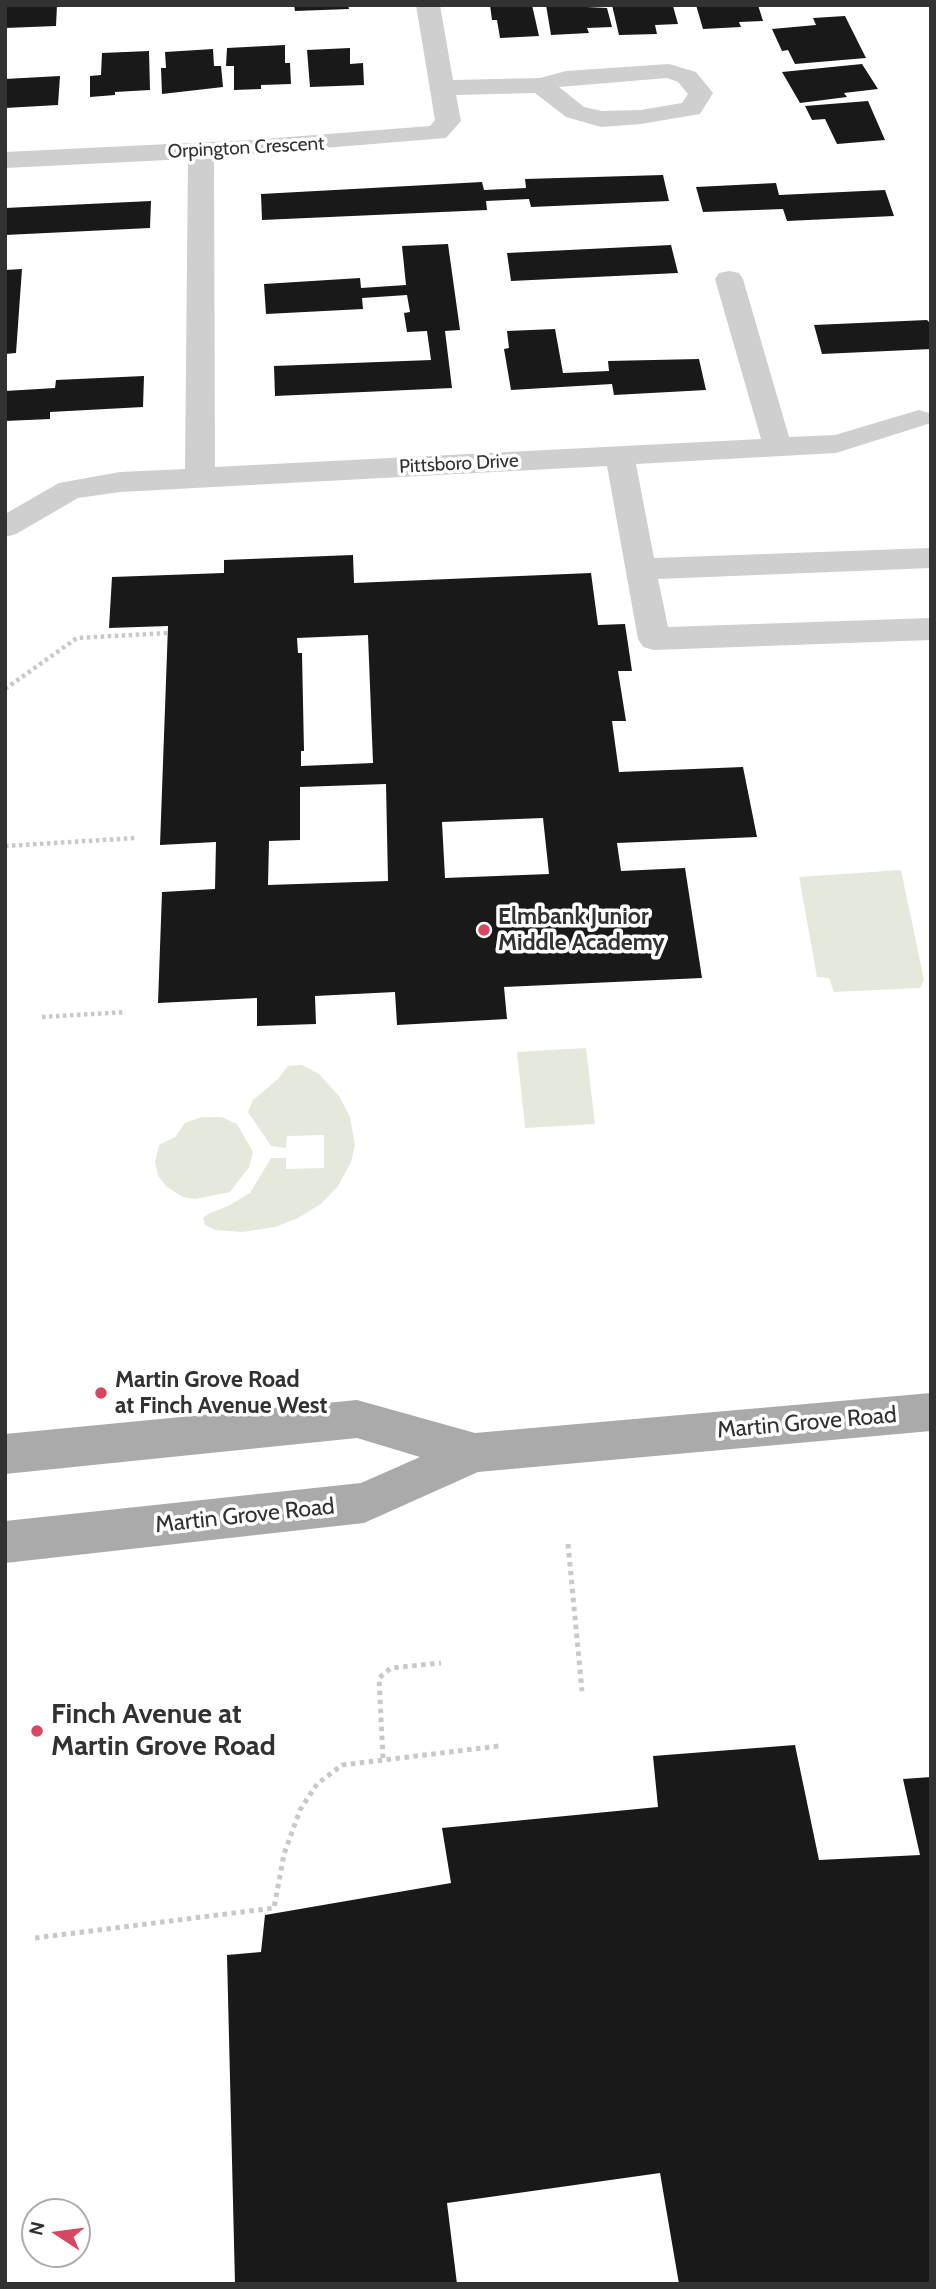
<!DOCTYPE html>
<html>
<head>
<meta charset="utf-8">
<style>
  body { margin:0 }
  #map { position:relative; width:936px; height:2289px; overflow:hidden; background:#fff; font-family:Cabin,sans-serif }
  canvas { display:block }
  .frame { position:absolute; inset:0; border:7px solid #323232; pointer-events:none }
  .north { position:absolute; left:21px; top:2198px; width:70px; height:70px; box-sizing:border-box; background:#fff; border:2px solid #adadad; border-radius:50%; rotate:283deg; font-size:19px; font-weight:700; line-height:28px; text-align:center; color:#323232 }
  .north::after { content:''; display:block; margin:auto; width:24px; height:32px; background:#d74762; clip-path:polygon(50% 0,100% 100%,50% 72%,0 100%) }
</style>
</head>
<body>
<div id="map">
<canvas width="936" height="2289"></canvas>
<div class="frame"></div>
<div class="north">N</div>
</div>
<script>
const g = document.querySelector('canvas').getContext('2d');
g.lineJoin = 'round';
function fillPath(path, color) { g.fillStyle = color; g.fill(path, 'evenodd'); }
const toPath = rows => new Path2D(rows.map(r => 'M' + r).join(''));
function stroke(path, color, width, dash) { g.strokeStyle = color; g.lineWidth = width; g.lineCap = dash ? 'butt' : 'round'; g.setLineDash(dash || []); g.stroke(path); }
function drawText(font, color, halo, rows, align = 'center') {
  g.font = font + ' Cabin,sans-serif'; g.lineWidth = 7; g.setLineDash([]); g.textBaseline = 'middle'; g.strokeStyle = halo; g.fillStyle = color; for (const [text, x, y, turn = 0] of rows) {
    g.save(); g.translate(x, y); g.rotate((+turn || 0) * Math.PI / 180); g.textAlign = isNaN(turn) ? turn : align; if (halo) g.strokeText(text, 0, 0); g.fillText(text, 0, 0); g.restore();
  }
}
fillPath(toPath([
  [901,870,924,980,920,988,834,992,829,978,817,977,799,877],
  [586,1048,595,1124,525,1128,517,1052],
  [302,1065,319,1074,339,1096,350,1117,355,1145,351,1162,338,1186,321,1204,296,1219,275,1227,242,1232,215,1230,205,1225,203,1218,208,1214,228,1206,250,1193,271,1158,286,1158,286,1169,324,1168,324,1135,287,1136,286,1148,271,1146,248,1112,253,1100,278,1079,288,1066],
  [202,1117,222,1117,237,1124,253,1152,249,1167,230,1192,195,1199,183,1197,167,1187,158,1176,155,1162,159,1145,175,1137,185,1123]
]), '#e4e9dc');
fillPath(toPath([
  [5,5,57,5,56,26,5,28],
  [294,5,348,5,349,9,295,11],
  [490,5,532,5,539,36,500,38,497,20,492,20],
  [546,5,607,8,612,27,587,28,589,33,551,35],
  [612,5,673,6,678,24,655,25,657,34,619,35],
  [696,5,758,5,763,21,739,22,741,27,703,29],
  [845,16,866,58,795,64,788,50,782,51,772,29,816,25,813,18],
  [285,45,285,63,290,63,291,84,261,85,261,89,234,90,234,66,226,66,227,48],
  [350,48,350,64,363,63,364,85,310,87,307,50],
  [213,49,214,66,221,66,223,87,162,94,161,68,166,68,165,52],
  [149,51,150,90,115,92,115,95,90,97,90,76,101,75,102,53],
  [862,64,878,89,844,93,847,97,800,103,782,72],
  [60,76,58,105,5,108,5,79],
  [868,101,885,140,837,144,825,119,812,120,805,106],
  [663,175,669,201,531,207,529,199,486,201,487,210,262,220,261,194,482,182,484,190,526,188,525,179],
  [776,183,779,195,885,190,894,216,787,221,783,209,703,212,696,187],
  [151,201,150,228,5,235,5,208],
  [448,244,460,330,445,331,452,388,275,396,274,366,431,360,427,331,407,332,404,313,410,312,407,295,362,298,363,309,266,314,264,284,360,278,361,288,406,285,402,246],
  [671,245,678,273,511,281,507,253],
  [22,269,16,353,5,354,5,270],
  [927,320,931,324,931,349,822,354,814,325],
  [555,329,563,373,609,371,608,361,699,359,706,390,614,395,612,384,511,390,504,349,509,348,507,331],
  [144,376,143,407,50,412,50,419,5,421,5,391,55,388,56,380],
  [353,555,354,583,591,573,598,625,625,624,632,671,618,671,626,721,612,721,619,772,743,767,757,837,617,843,621,871,685,868,702,978,504,987,507,1019,397,1025,395,992,315,996,316,1024,257,1026,257,998,158,1003,162,892,215,889,216,842,160,845,168,626,109,628,112,577,224,573,224,560],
  [368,635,373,763,301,766,301,751,304,751,302,653,298,653,297,638],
  [386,784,388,881,268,885,269,841,300,840,300,787],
  [543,818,549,874,445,878,442,822],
  [795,1745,819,1860,920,1855,903,1779,931,1777,931,2284,679,2284,660,2173,447,2203,457,2284,235,2284,227,1955,261,1952,265,1915,451,1883,442,1828,658,1807,653,1756]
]), '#191919');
stroke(toPath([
  [5,689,77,638,168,633],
  [5,846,136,838],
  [42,1017,126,1012]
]), '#c9c9c9', 4.5, [3.5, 3.5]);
stroke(toPath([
  [568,1544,582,1691],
  [383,1758,379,1678,391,1668,441,1663],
  [35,1938,274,1908,284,1854,300,1810,317,1784,342,1765,499,1746]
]), '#c9c9c9', 5, [4.5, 4.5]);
fillPath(toPath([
  [416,5,440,5,453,80,540,78,566,71,669,64,696,72,713,93,700,114,641,124,601,127,566,117,535,93,456,95,461,121,446,138,214,157,215,467,761,439,715,279,719,273,729,271,739,273,743,279,789,437,835,435,919,410,929,413,931,423,836,453,636,464,654,558,931,548,931,568,658,579,668,627,931,618,931,640,654,650,643,647,638,639,607,466,120,492,78,498,16,534,5,537,5,514,59,483,120,472,185,469,188,159,5,168,5,152,251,140,430,126,435,120,416,5],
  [667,78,678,82,688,94,682,103,641,110,602,111,584,107,559,87,667,78]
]), '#cfcfcf');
fillPath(toPath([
  [931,1393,931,1431,478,1472,364,1523,5,1563,5,1521,361,1483,420,1457,357,1438,5,1474,5,1434,357,1400,475,1433,931,1393]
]), '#aaa');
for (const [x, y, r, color] of [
  [484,930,7,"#d74762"],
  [101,1393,7,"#d74762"],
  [37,1731,7,"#d74762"]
]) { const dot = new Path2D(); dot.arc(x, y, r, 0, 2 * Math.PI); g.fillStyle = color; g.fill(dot); stroke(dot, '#fff', 2.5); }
drawText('19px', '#323232', '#fff', [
  ["Orpington Crescent",246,148,-3],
  ["Pittsboro Drive",459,464,-3]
]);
drawText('bold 23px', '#323232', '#fff', [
  ["Elmbank Junior",498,917],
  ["Middle Academy",498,943],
  ["Martin Grove Road",115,1380],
  ["at Finch Avenue West",115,1406]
], 'left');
drawText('23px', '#323232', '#fff', [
  ["Martin Grove Road",807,1423,-5],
  ["Martin Grove Road",245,1516,-6]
]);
drawText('bold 28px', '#323232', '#fff', [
  ["Finch Avenue at",51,1715],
  ["Martin Grove Road",51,1747]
], 'left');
</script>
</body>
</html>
